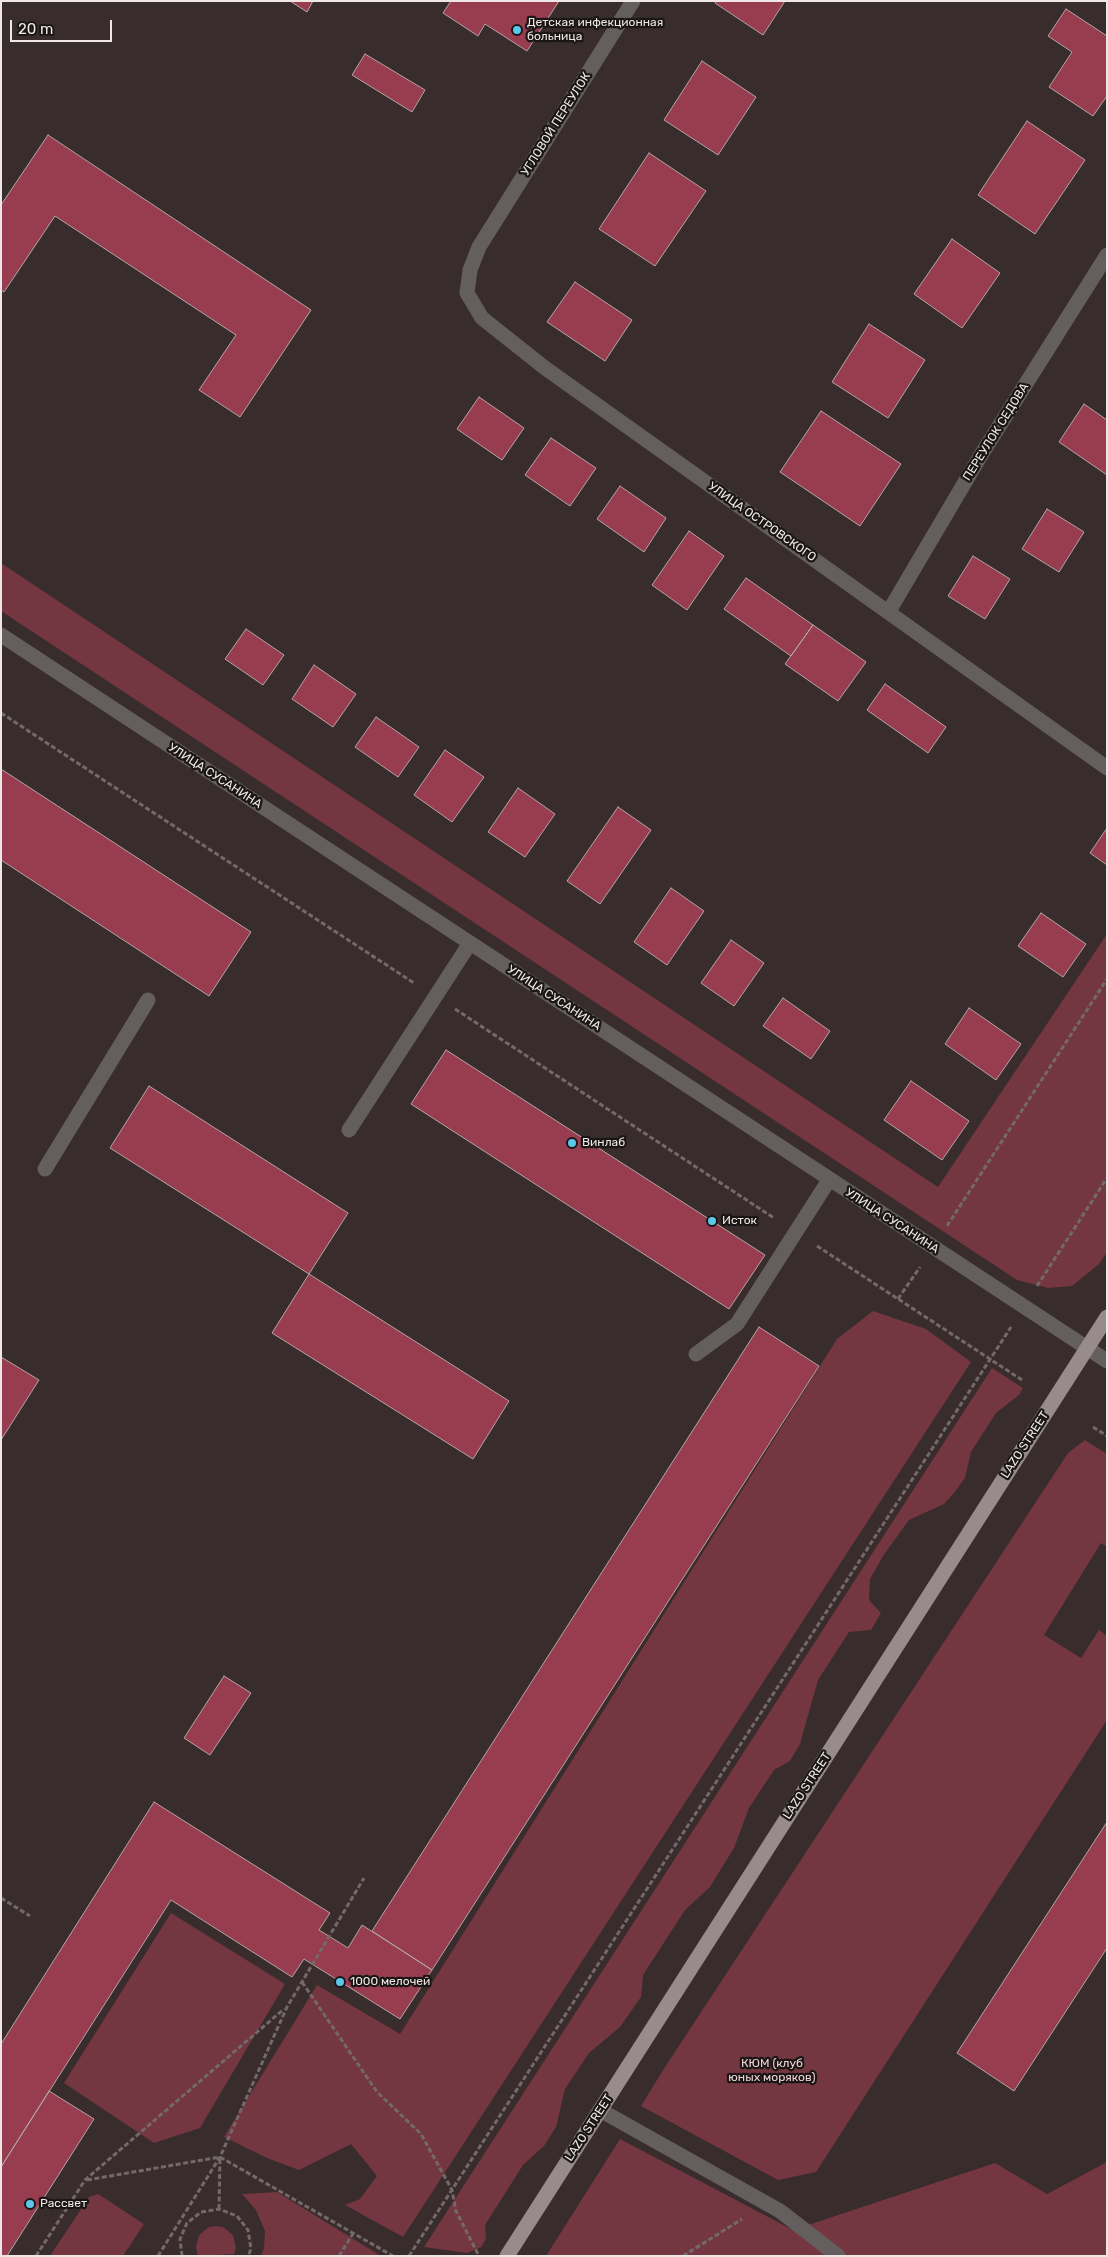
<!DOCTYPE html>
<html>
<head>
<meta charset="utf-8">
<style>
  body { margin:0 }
  #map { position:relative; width:1108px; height:2257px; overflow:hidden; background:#382c2d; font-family:Rubik,sans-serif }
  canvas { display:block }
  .frame { position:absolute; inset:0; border:2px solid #efe6e7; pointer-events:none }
  .scale { position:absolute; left:10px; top:20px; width:102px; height:22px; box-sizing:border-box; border:2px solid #efe6e7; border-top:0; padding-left:6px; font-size:15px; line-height:18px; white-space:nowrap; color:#efe6e7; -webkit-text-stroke:4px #1b1616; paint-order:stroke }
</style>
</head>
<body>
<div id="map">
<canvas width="1108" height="2257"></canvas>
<div class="frame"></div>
<div class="scale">20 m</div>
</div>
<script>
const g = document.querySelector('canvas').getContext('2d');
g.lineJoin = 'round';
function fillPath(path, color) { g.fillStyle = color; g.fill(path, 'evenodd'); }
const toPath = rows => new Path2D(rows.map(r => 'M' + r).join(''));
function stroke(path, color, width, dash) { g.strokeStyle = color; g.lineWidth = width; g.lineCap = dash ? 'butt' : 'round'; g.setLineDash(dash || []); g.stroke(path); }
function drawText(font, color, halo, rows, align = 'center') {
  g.font = font + ' Rubik,sans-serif'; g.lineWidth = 4.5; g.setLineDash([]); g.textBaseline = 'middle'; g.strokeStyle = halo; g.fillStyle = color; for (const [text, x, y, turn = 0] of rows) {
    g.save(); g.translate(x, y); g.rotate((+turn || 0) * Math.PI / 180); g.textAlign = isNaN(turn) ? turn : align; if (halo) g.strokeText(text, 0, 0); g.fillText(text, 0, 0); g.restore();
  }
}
fillPath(toPath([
  [1,563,938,1187,1107,934,1107,1252,1099,1264,1072,1286,1048,1288,1017,1280,1,611],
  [873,1311,926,1329,971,1362,403,2237,345,2205,360,2199,377,2176,351,2144,299,2170,267,2158,224,2137,317,1985,400,2034,837,1339],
  [992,1368,1023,1388,1019,1395,996,1413,971,1452,965,1478,954,1493,944,1504,909,1520,883,1556,870,1579,869,1600,881,1613,871,1630,849,1632,818,1680,800,1744,790,1761,774,1770,749,1808,734,1848,710,1887,685,1910,643,1975,641,1997,620,2027,589,2053,565,2089,556,2127,544,2146,523,2165,485,2225,486,2239,481,2247,467,2253,424,2247],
  [1085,1440,1107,1454,1107,1547,1101,1543,1044,1635,1081,1658,1099,1630,1107,1636,1107,1720,816,2172,778,2180,641,2106,665,2067,1068,1453],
  [171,1913,285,1984,200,2128,154,2143,64,2083],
  [620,2139,793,2230,995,2163,1047,2194,1107,2162,1107,2256,546,2256],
  [277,2192,381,2256,261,2256,264,2248,265,2231,256,2210,242,2194],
  [98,2194,144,2224,123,2256,50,2256,89,2197],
  [216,2226,223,2227,233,2235,236,2248,234,2254,198,2256,196,2247,199,2235,209,2227]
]), '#743641');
const building = toPath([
  [290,1,313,1,307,12,290,1],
  [451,1,559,1,527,51,485,24,478,36,443,13,451,1],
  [716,1,785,1,763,35,715,3,716,1],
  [1066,9,1107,36,1107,96,1093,116,1049,87,1072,52,1048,36,1066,9],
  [365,54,425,90,412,112,352,75,365,54],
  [702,61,756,97,718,155,664,120,702,61],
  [1027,121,1085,160,1035,234,978,195,1027,121],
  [48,135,311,310,240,417,199,390,236,335,55,216,4,292,1,290,1,205,48,135],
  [649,153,706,191,655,266,599,229,649,153],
  [952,239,1000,273,962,328,914,294,952,239],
  [575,282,632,320,605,361,547,322,575,282],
  [869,324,925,360,888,418,832,382,869,324],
  [479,397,524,428,502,460,457,429,479,397],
  [1084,404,1107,420,1107,475,1059,442,1084,404],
  [821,411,901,464,860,526,780,472,821,411],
  [551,438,596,468,570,506,525,475,551,438],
  [620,486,666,518,644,552,597,519,620,486],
  [1047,509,1084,532,1059,572,1022,549,1047,509],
  [689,531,724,556,687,610,652,585,689,531],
  [973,556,1010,579,985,619,948,596,973,556],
  [746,578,813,625,791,656,724,609,746,578],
  [813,625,866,662,838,701,785,664,813,625],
  [246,629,284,655,263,685,225,659,246,629],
  [314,665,356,694,333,727,292,699,314,665],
  [885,684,946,727,928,753,867,710,885,684],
  [376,717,419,747,398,777,355,747,376,717],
  [445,750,484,777,452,822,414,795,445,750],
  [1,769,251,932,209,996,1,860,1,769],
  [518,788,555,814,525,857,488,832,518,788],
  [618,807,651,830,600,904,567,881,618,807],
  [1107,828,1107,865,1090,853,1107,828],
  [671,888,704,911,667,965,634,942,671,888],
  [1041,913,1086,944,1063,977,1018,946,1041,913],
  [731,940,764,963,734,1006,701,983,731,940],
  [783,998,830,1031,811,1059,763,1026,783,998],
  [969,1008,1021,1044,996,1080,945,1044,969,1008],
  [446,1050,765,1255,729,1309,411,1104,446,1050],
  [911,1081,969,1121,942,1160,884,1120,911,1081],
  [149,1086,348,1213,309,1274,110,1148,149,1086],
  [309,1274,509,1401,473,1459,272,1333,309,1274],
  [759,1327,819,1366,432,1970,372,1931,759,1327],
  [1,1357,39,1380,1,1440,1,1357],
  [224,1676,251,1693,210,1755,184,1738,224,1676],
  [154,1802,330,1913,319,1930,348,1948,362,1925,432,1970,400,2019,304,1959,292,1977,171,1900,1,2167,1,2044,154,1802],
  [1107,1822,1107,1948,1014,2091,957,2053,1107,1822],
  [49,2091,94,2119,7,2256,1,2256,1,2167,49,2091]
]);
fillPath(building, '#973d4f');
stroke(building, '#b5a5a6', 1);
stroke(toPath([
  [1,713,414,983],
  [455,1009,774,1218],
  [947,1226,1107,979],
  [817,1246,1022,1380],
  [1037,1286,1107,1178],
  [898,1299,920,1267],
  [1093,1427,1107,1436],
  [1,1898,30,1916],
  [302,1982,377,2092,421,2134,452,2190,456,2211,479,2256],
  [87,2180,220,2157,393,2256],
  [219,2209,220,2158],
  [36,2256,85,2180,284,2009],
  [158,2256,220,2157,287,2007,364,1878],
  [182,2256,180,2239,187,2223,201,2212,219,2209,237,2216,248,2230,251,2249,248,2256],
  [339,2256,354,2232],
  [409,2256,1011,1327],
  [683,2256,742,2219]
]), '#74696a', 3, [5, 2.5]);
stroke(toPath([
  [633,1,479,247,470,270,467,293,482,318,545,368,1107,768],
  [889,611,981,455,1107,255],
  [1,635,1107,1361],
  [349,1130,470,943],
  [45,1169,148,1000],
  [696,1354,737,1324,829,1180],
  [600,2110,780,2211,838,2256]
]), '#645e5e', 15);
stroke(toPath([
  [507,2256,1107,1317]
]), '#988b8c', 15);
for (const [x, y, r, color] of [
  [517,30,5,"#5cc7e8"],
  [572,1143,5,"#5cc7e8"],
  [712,1221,5,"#5cc7e8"],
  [340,1982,5,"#5cc7e8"],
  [30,2204,5,"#5cc7e8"]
]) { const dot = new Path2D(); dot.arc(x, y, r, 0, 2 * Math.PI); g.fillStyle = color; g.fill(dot); stroke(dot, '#1b1616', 2); }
drawText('12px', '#efe6e7', '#1b1616', [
  ["Детская инфекционная",527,23],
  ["больница",527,37],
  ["Винлаб",582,1143],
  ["Исток",722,1221],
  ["1000 мелочей",350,1982],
  ["Рассвет",40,2204]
], 'left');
drawText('12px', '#efe6e7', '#1b1616', [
  ["УГЛОВОЙ ПЕРЕУЛОК",556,124,-58],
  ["ПЕРЕУЛОК СЕДОВА",996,432,-58],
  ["УЛИЦА ОСТРОВСКОГО",762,522,35],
  ["УЛИЦА СУСАНИНА",215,776,33],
  ["УЛИЦА СУСАНИНА",554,998,33],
  ["УЛИЦА СУСАНИНА",892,1221,33],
  ["LAZO STREET",1025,1445,-57],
  ["LAZO STREET",807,1786,-57],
  ["LAZO STREET",589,2128,-57]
]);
drawText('12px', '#efd4d7', '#1b1616', [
  ["КЮМ (клуб",772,2064],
  ["юных моряков)",772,2078]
]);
</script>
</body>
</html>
